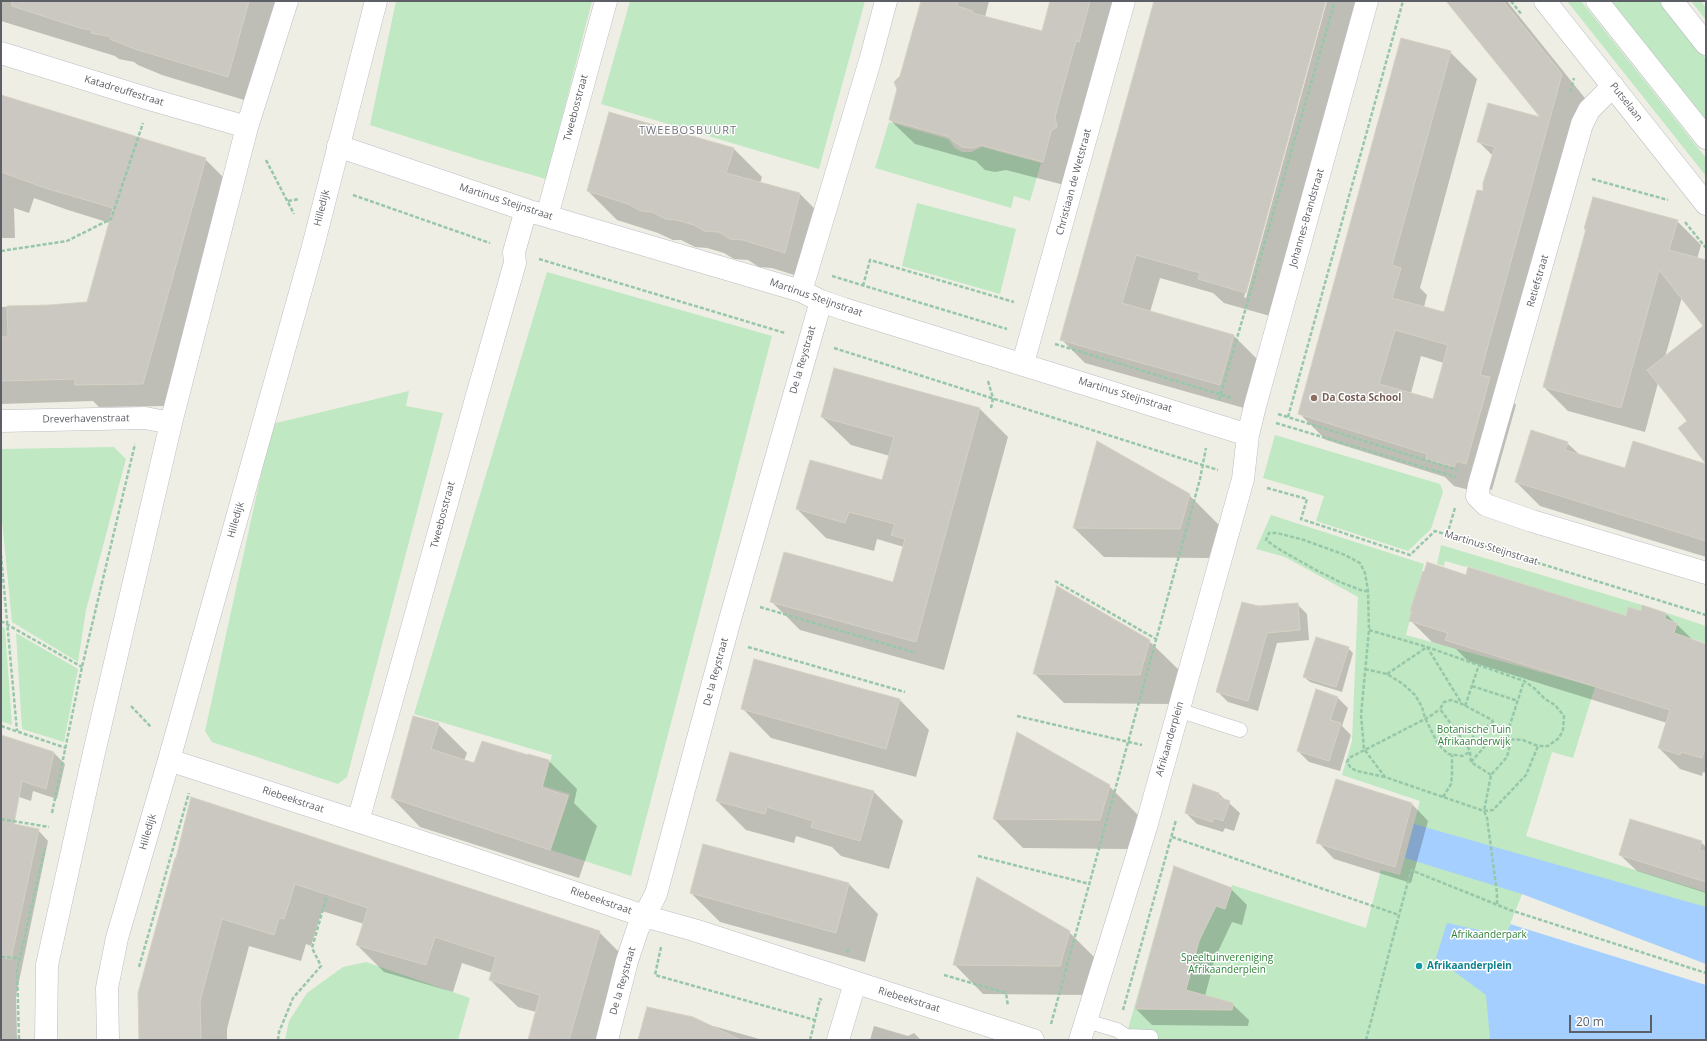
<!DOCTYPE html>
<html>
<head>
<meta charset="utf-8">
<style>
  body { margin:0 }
  #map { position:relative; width:1707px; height:1041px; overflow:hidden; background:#efeee4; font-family:"Open Sans",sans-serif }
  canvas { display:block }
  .frame { position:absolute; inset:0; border:2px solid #5c5f66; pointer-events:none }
  .scale { position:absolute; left:1569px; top:1015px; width:83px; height:18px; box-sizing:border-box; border:2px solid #5c5f66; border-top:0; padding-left:5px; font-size:12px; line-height:14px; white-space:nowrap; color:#5c5f66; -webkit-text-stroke:3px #fff; paint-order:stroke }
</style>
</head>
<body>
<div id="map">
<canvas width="1707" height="1041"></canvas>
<div class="frame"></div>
<div class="scale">20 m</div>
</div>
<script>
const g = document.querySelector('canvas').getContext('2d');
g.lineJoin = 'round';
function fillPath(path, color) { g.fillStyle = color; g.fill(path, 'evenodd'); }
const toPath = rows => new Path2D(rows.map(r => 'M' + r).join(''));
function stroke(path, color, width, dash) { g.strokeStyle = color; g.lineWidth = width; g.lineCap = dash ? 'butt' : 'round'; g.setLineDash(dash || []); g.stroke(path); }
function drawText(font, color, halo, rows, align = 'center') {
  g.font = font + ' "Open Sans",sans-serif'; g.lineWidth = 3; g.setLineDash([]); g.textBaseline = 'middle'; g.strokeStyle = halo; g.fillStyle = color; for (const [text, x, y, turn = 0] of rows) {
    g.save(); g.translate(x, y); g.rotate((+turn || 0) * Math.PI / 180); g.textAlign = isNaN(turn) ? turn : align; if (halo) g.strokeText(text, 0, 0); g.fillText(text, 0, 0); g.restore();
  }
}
fillPath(toPath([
  [396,1,592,1,546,179,480,160,370,125],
  [630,1,865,1,819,169,601,104],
  [1567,1,1581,1,1706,158,1706,176],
  [1607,1,1660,1,1706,59,1706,126],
  [1691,1,1701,1,1706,8,1706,20],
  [889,122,948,139,955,148,962,152,971,152,982,147,1041,163,1030,201,1014,196,1011,208,875,168],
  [917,203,1016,229,1000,294,902,266],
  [547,272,772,336,631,876,551,850,570,794,543,786,552,755,414,714],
  [409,391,406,406,443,413,347,777,338,784,212,742,205,731,272,424],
  [1275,435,1440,484,1443,492,1431,529,1408,551,1316,521,1324,496,1263,478],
  [114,447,126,459,86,610,78,662,12,622,1,510,1,449],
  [1271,515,1424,564,1406,635,1595,687,1573,758,1552,752,1526,836,1706,892,1706,1040,1125,1040,1174,866,1231,888,1232,885,1366,928,1381,870,1400,875,1420,801,1342,775,1352,741,1358,597,1285,557,1256,549],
  [1441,545,1642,605,1641,611,1628,607,1625,616,1467,566,1466,567,1445,561,1444,566,1437,564],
  [1667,613,1706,626,1706,643,1674,633,1677,623,1665,618],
  [1,626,5,628,12,725,1,721],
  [16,633,78,669,64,742,22,729],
  [366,962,470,998,458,1040,285,1040,289,1021,307,993,343,967]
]), '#bfe8c3');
fillPath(toPath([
  [1414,824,1706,907,1706,1040,1490,1040,1486,995,1436,958,1447,923,1506,936,1522,894,1405,858]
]), '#a5cfff');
fillPath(toPath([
  [1522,894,1706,964,1706,985,1510,924]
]), '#efeee4');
fillPath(toPath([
  [1,1,282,1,254,103,162,75,138,65,134,62,119,59,115,56,1,21],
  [922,1,989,1,985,17,1043,33,1051,1,1121,1,1068,186,1006,170,995,172,985,170,976,161,915,144,890,120],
  [1155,1,1325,1,1244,297,1246,298,1327,1,1356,1,1270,316,1224,303,1213,293,1160,278,1150,312,1234,336,1258,360,1244,408,1085,363,1061,339],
  [1447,1,1507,1,1588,102,1508,397,1516,405,1492,490,1484,488,1481,493,1454,486,1445,477,1326,440,1299,413,1450,52,1477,79,1420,288,1427,295,1424,307,1444,313,1484,193,1493,156,1478,141,1543,119],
  [1421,356,1444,363,1434,400,1411,393],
  [1,96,205,159,228,182,166,406,99,407,93,401,1,404,1,307,49,306,88,303,110,223,68,210,34,198,29,213,14,208,15,238,1,238],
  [734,149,762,177,760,184,800,194,829,223,813,281,772,268,759,267,748,260,734,259,724,253,707,248,695,247,681,240,673,240,658,233,617,220,588,191],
  [1677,221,1701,245,1697,259,1706,261,1706,463,1688,421,1658,383,1645,432,1568,411,1544,387,1587,230,1585,229],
  [1682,297,1704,327,1665,357],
  [980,409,1008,437,944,670,800,630,771,601,894,583,904,547,877,539,874,551,826,538,797,509,882,481,890,456,851,445,822,417],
  [1567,443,1580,455,1626,469,1706,465,1706,557,1540,506,1516,482],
  [1189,495,1219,525,1209,558,1104,557,1074,528],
  [1466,576,1626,618,1642,613,1666,614,1694,641,1706,645,1706,773,1703,772,1702,776,1680,769,1659,748,1667,723,1468,661,1456,649,1432,642,1410,620,1413,612,1411,611],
  [1297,604,1307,614,1309,640,1277,643,1258,711,1228,702,1218,692,1257,607],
  [1149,641,1179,670,1169,704,1064,703,1034,673],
  [1348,648,1353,653,1342,692,1310,682,1304,677],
  [1337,697,1348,708,1342,726,1351,735,1340,771,1309,762,1298,751],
  [900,700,929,730,916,777,771,738,742,708],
  [438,724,467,753,464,761,475,765,528,757,549,761,577,789,574,803,597,826,579,878,420,827,392,798],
  [1018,733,1109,786,1139,816,1129,849,1023,848,994,819],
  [1,736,54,753,65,764,57,799,33,791,31,801,1,791],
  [1337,781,1412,804,1428,821,1411,883,1334,859,1318,842],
  [874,792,903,821,889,869,841,856,832,847,796,836,794,843,746,830,717,801],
  [1219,794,1240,813,1234,831,1225,828,1223,832,1197,824,1186,813],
  [1,823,38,830,48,841,16,996,17,1040,1,1040],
  [1701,842,1706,847,1706,893,1637,871,1620,855],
  [704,845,849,884,878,914,865,962,720,922,691,893],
  [176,859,599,932,626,959,604,1040,529,1040,536,1012,518,1007,490,980,492,973,462,963,453,992,384,972,357,945,364,924,322,911,311,946,306,944,301,961,249,946,227,1029,227,1040,140,1040],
  [1174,867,1231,889,1247,905,1242,925,1232,922,1215,958,1205,996,1232,1004,1249,1020,1248,1026,1152,1025,1136,1009],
  [1069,932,1099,962,1090,995,983,994,954,964],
  [706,1024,763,1040,639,1040],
  [874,1026,908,1036,914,1033,920,1039,924,1040,870,1040]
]), '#0003');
const building = toPath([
  [12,1,249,1,228,77,135,49,110,39,111,37,91,33,92,30,80,28,12,6,12,1],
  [921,1,958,1,957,6,973,11,972,13,1042,31,1050,1,1090,1,1079,42,1076,41,1055,117,1057,127,1051,131,1043,162,981,145,973,148,962,147,953,141,950,137,889,120,897,89,894,82,900,76,921,1],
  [1154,1,1326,1,1246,293,1198,279,1200,273,1136,255,1122,303,1234,335,1220,385,1060,340,1154,1],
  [1446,1,1503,1,1562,74,1480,375,1490,377,1466,464,1457,461,1454,467,1426,459,1427,454,1298,414,1401,38,1451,51,1392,265,1401,268,1392,298,1444,312,1477,190,1483,191,1483,183,1495,147,1477,142,1488,103,1540,117,1446,1],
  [1395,330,1448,345,1433,399,1379,384,1395,330],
  [1,95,206,158,143,384,75,385,75,379,1,381,1,337,8,337,7,306,49,305,87,302,113,208,45,188,1,172,1,95],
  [609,112,734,148,726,173,800,193,785,253,743,240,730,239,719,232,704,231,694,225,677,220,666,219,652,212,641,211,628,204,587,191,609,112],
  [1593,197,1678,220,1669,250,1706,260,1706,541,1515,482,1531,430,1568,442,1565,450,1625,468,1633,441,1706,464,1678,428,1687,421,1647,370,1703,326,1659,270,1621,408,1543,387,1586,229,1584,229,1593,197],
  [834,368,980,408,916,642,770,602,784,552,893,582,905,539,891,535,895,524,849,512,845,523,796,509,810,460,882,480,894,437,821,417,834,368],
  [1097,441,1190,494,1180,529,1073,528,1097,441],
  [1427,562,1466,575,1468,567,1626,616,1628,607,1641,611,1642,605,1666,613,1665,619,1677,623,1674,633,1706,644,1706,746,1702,758,1681,752,1680,755,1658,748,1670,710,1445,640,1448,633,1409,621,1412,611,1410,611,1423,571,1424,572,1427,562],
  [1057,586,1150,640,1140,675,1033,674,1057,586],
  [1242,602,1258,606,1298,603,1300,630,1267,633,1248,701,1216,692,1242,602],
  [1316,637,1349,647,1336,687,1303,677,1316,637],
  [754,659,900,699,886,749,741,709,754,659],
  [1316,689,1338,697,1330,720,1341,723,1329,761,1297,751,1316,689],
  [413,716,439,723,431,749,474,763,482,741,528,755,528,754,549,760,542,788,568,796,550,850,391,798,413,716],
  [1017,732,1110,785,1100,820,993,819,1017,732],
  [1,735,54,752,46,789,22,781,14,824,39,829,11,959,1,958,1,735],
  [730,752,874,791,860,841,811,827,813,821,767,807,765,814,716,801,730,752],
  [1336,779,1412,803,1395,867,1316,843,1336,779],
  [1193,784,1219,793,1218,797,1230,801,1223,821,1214,818,1212,822,1185,813,1193,784],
  [191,797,600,931,569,1040,528,1040,540,995,489,980,496,957,435,937,426,965,356,945,368,908,295,884,284,919,279,918,274,935,222,919,200,1001,201,1040,139,1040,138,993,175,858,176,858,191,797],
  [1630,819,1702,841,1699,850,1706,852,1706,882,1619,855,1630,819],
  [703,844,849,883,836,933,690,893,703,844],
  [1174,866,1232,888,1225,909,1216,906,1199,941,1186,990,1233,1003,1232,1010,1135,1009,1174,866],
  [977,877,1070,931,1060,966,953,965,977,877],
  [647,1007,693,1017,741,1040,638,1040,647,1007]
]);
fillPath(building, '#cac8c1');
stroke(building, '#d5d0c2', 1);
const lane = toPath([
  [1178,710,1240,730],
  [1086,1021,1117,1030,1126,1036,1151,1037]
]);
const street = toPath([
  [1545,1,1706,204],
  [1,53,149,99,247,127],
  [1613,86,1589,110,1582,124,1479,485,1477,496,1486,505,1532,521,1706,573],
  [338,146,526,210,801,291,821,301,844,309,1248,435],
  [547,216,606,1],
  [801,291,870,61,886,1],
  [1023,363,1124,1],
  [1,421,145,418,171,423],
  [169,760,471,858,644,916,694,930,1033,1040],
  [358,821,476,399,515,263,514,252,526,210],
  [46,1040,47,965,93,757,171,423,247,127,287,1],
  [108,1040,107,988,117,938,169,760,312,250,376,1],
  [607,1040,627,961,638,928,656,894,729,623,821,301],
  [838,1040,855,983],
  [1080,1040,1146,827,1243,479,1248,435,1255,406,1367,1]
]);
const secondary = toPath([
  [1597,1,1706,138],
  [1672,1,1706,44]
]);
stroke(lane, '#bcbdc4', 15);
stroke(street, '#bcbdc4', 23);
stroke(secondary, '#babcc3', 23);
stroke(toPath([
  [1511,1,1522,15],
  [1570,92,1574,78],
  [266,160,294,214],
  [1592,179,1668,200],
  [353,195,490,243],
  [288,201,299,199],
  [1685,222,1706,248],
  [1,251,67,241,111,219,143,123],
  [539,259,785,333],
  [832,276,1007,329],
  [863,286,870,260,1014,302],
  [1055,344,1232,398],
  [834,348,1218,470],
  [988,381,993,398,991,408],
  [1219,400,1335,1],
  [1278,414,1457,470],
  [1288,417,1403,1],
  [1276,423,1456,477],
  [1267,488,1307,499,1301,519,1410,555,1435,531,1706,615],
  [1447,535,1455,508],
  [1,555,17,731],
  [1055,581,1156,639],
  [1368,591,1363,591,1340,582,1314,569,1277,548,1266,540,1269,533,1277,533,1304,540,1345,555,1360,563,1365,573,1368,591,1369,630],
  [760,607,916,653],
  [1,621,82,667],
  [1369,630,1427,647,1524,681,1534,688,1545,699,1555,705,1564,716,1563,730,1559,738,1548,746,1538,746,1526,775,1493,810,1484,811,1385,777,1364,749,1361,715,1369,630],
  [748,647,905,692],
  [1365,669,1387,674,1403,684,1415,695,1422,707,1425,718,1438,744,1448,754,1462,756,1470,752],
  [1387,674,1427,647,1462,704],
  [1472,686,1518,701],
  [131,706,151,727],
  [1465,706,1479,665],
  [1017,716,1142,745],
  [1,726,66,748],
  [1468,747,1440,709,1444,702,1451,700,1462,704,1492,720,1493,723],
  [1471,762,1486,745,1508,739,1523,740,1538,746],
  [1491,775,1471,762,1470,752,1468,747,1475,733,1493,723,1507,734],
  [1385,777,1357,771,1351,768,1347,762,1349,758,1429,717,1440,709],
  [1443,797,1451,784,1452,775,1452,755],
  [52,813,82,667,135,444],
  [1,819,49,827],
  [1172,837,1399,915],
  [978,856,1090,884],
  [1497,904,1497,893,1487,818,1484,811,1491,775,1507,757,1510,745,1507,734,1524,681],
  [661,947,655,975,815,1020,820,999,822,1000],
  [847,953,849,947],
  [1,957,20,958],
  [139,967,189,793],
  [944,975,1006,993,1008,1006],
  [1123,1010,1176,820],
  [1051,1024,1200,479,1206,448],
  [19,1039,17,970,45,848],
  [278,1040,279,1032,293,998,321,966,312,948,327,895],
  [810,1040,815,1020],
  [1366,1040,1411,870,1510,910,1706,973]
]), '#97c7a9', 2.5, [4, 2]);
stroke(lane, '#fff', 14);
stroke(street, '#fff', 22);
stroke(secondary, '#fff', 22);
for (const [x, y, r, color] of [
  [1314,398,4,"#8d6e63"],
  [1419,966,4,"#0f9aa8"]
]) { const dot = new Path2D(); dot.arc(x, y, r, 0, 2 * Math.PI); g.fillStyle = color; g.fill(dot); stroke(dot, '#fff', 1.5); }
drawText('10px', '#5c5f66', '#fff', [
  ["Katadreuffestraat",124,91,17],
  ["Putselaan",1626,102,52],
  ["Tweebosstraat",576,108,-75],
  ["Christiaan de Wetstraat",1074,182,-75],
  ["Martinus Steijnstraat",506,202,18],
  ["Hilledijk",322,208,-76],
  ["Johannes-Brandstraat",1307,218,-74],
  ["Retiefstraat",1538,281,-74],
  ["Martinus Steijnstraat",816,298,19],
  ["De la Reystraat",803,360,-74],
  ["Martinus Steijnstraat",1125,395,17],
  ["Dreverhavenstraat",86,419,-1],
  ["Tweebosstraat",443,515,-75],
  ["Hilledijk",236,520,-74],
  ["Martinus Steijnstraat",1491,548,17],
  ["De la Reystraat",716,672,-75],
  ["Afrikaanderplein",1170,739,-74],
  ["Riebeekstraat",293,800,18],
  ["Hilledijk",148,832,-74],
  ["Riebeekstraat",601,901,19],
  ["De la Reystraat",623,981,-74],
  ["Riebeekstraat",909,1000,17]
]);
drawText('bold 10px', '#785e54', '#fff', [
  ["Da Costa School",1322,398]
], 'left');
drawText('10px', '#30823a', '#fff', [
  ["Botanische Tuin",1474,730],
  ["Afrikaanderwijk",1474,742],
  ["Afrikaanderpark",1489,935],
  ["Speeltuinvereniging",1227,958],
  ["Afrikaanderplein",1227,970]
]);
drawText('bold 10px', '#0d838f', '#fff', [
  ["Afrikaanderplein",1427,966]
], 'left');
g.letterSpacing = '1px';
drawText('11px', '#6d7178', '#fff', [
  ["TWEEBOSBUURT",688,131]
]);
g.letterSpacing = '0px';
</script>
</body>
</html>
